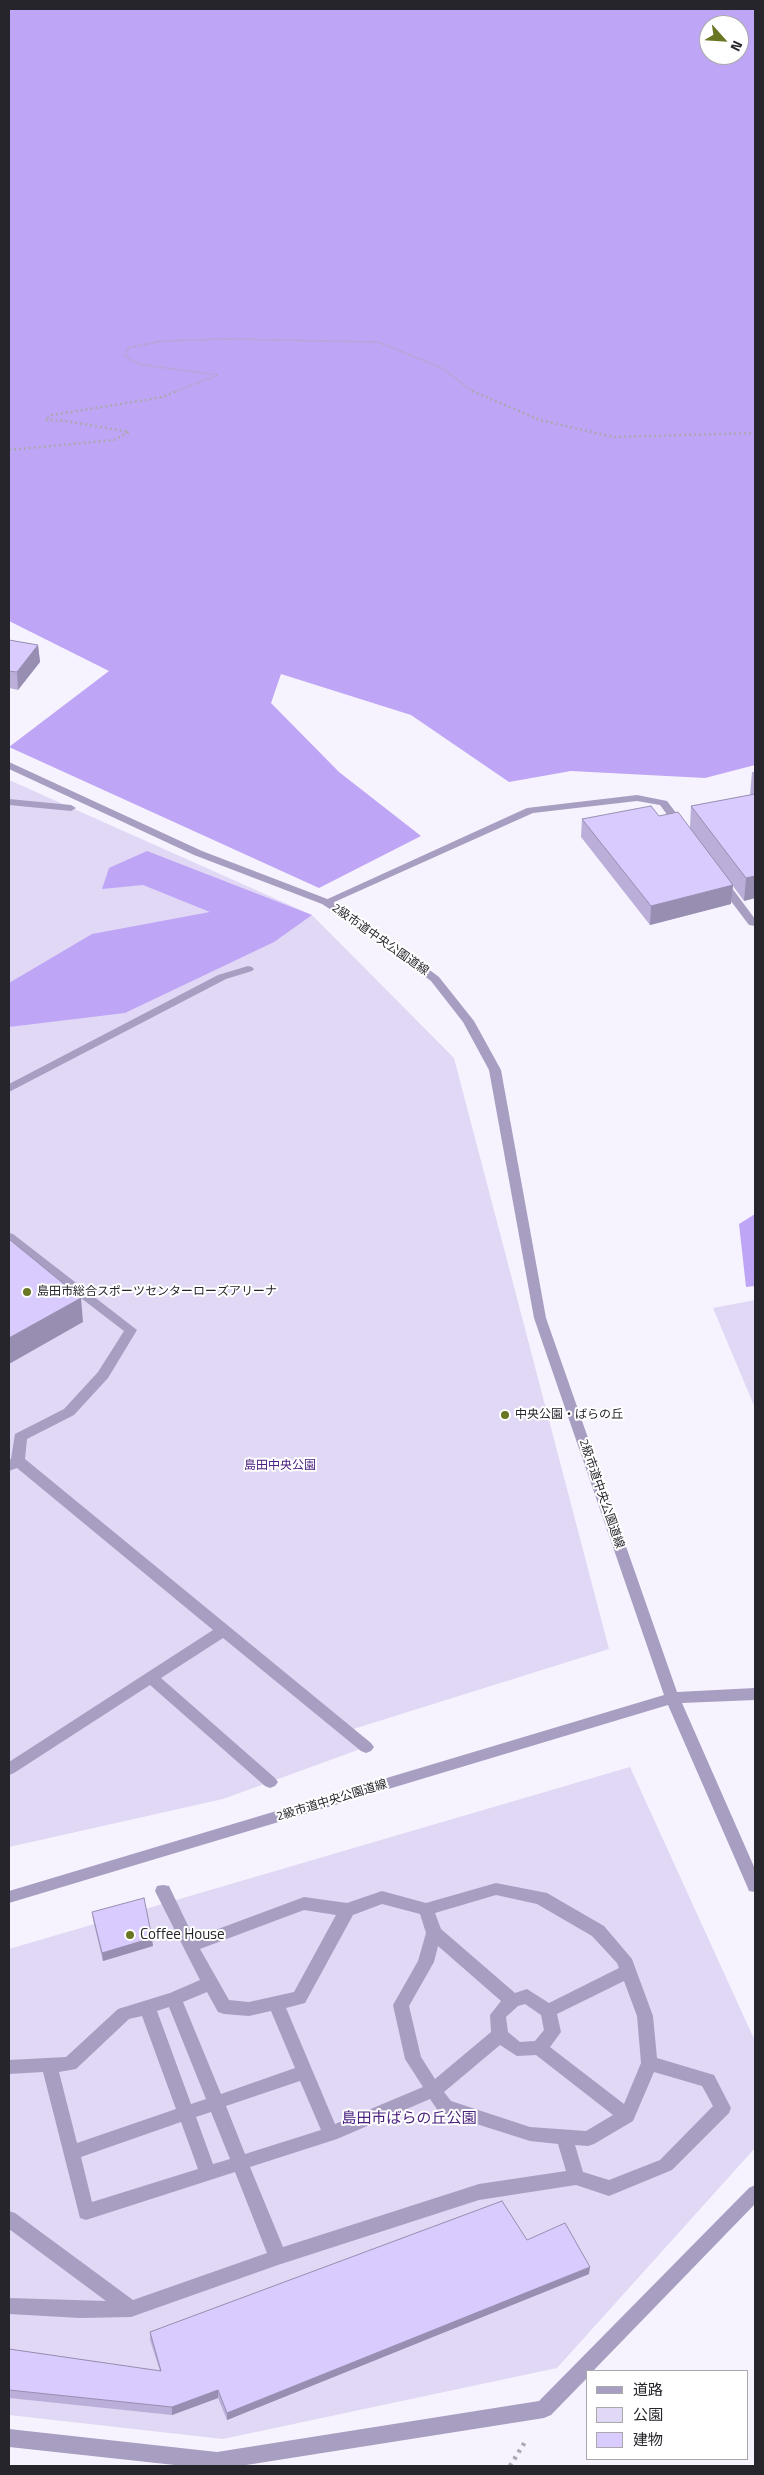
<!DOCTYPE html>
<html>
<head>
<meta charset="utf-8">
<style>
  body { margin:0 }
  #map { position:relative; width:764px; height:2475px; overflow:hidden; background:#f6f3fe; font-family:"Titillium Web","Noto Sans JP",sans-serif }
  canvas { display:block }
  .frame { position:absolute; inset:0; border:10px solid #27252c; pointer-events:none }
  .legend { position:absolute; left:586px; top:2370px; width:162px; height:90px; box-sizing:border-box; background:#fff; border:1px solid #a9a8ab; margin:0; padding:6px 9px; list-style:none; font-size:15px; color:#27252c }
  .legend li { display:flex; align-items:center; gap:10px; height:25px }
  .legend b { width:25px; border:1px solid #a9a8ab }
  .north { position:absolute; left:699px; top:15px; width:50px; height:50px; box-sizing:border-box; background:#fff; border:1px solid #a9a8ab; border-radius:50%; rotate:116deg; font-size:14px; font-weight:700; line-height:20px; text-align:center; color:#27252c }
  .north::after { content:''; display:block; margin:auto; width:18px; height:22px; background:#697723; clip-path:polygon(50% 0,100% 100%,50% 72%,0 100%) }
</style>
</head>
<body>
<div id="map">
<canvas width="764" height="2475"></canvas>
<div class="frame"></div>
<ul class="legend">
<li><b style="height:6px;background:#a89ec2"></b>道路</li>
<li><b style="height:14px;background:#e0d8f5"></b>公園</li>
<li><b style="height:14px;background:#d9cbfd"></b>建物</li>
</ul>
<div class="north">N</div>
</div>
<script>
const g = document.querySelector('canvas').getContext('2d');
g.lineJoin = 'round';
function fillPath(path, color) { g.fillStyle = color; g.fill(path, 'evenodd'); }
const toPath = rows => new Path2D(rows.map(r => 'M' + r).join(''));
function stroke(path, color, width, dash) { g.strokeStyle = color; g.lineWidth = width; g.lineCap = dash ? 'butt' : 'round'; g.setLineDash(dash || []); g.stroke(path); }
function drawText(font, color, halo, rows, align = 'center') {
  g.font = font + ' "Titillium Web","Noto Sans JP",sans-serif'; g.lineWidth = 4; g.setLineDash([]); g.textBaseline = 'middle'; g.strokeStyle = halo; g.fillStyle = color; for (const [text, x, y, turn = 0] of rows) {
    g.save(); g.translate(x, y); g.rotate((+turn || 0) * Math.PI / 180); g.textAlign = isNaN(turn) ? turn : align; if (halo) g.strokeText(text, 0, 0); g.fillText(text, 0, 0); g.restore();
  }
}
fillPath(toPath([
  [9,780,312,915,454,1058,609,1649,347,1731,366,1747,223,1799,9,1847],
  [755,1300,755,1408,713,1308],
  [630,1767,755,2041,755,2148,557,2368,223,2439,9,2415,9,1949]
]), '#e0d8f5');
fillPath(toPath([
  [9,9,755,9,755,765,705,778,571,771,509,782,411,715,281,674,271,703,339,772,421,836,319,888,9,747,109,671,9,621],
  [709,25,739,25,739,55,709,55],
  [147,851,312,915,274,942,125,1013,9,1027,9,983,92,934,210,912,143,885,102,889,109,868],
  [755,1214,755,1286,746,1287,739,1224]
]), '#bfa5f6');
stroke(toPath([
  [174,392,218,375,138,364,125,356,128,348,162,341,226,339,378,342,442,368,474,392]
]), '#aba8b2', 2, [1, 2]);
stroke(toPath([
  [472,391,540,420,613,437,755,433],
  [9,450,114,440,129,432,66,421,45,420,52,415,163,397,177,391]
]), '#aba8b2', 2.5, [2, 3]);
stroke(toPath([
  [510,2466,525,2442]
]), '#aba8b2', 4.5, [3, 5]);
fillPath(toPath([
  [637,795,667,801,686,826,685,828,677,828,660,805,637,801,533,813,330,904,326,905,321,902,527,808,637,795],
  [722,879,726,880,755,919,755,926,749,925,718,884,717,882,718,880,722,879]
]), '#a89ec2');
fillPath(toPath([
  [9,799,71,805,76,808,71,811,9,805,9,799],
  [248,966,252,967,254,969,252,971,226,979,9,1092,9,1084,218,975,248,966],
  [9,1233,13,1234,137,1330,108,1378,74,1415,27,1439,25,1459,371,1743,374,1747,371,1751,366,1753,361,1751,223,1638,161,1678,275,1778,278,1782,275,1786,270,1788,265,1786,150,1685,14,1773,9,1775,9,1762,213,1630,17,1468,9,1471,9,1460,11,1459,15,1434,64,1409,98,1372,124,1331,9,1243,9,1233],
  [496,1883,547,1893,604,1926,632,1959,653,2016,657,2058,714,2075,731,2108,729,2113,672,2170,609,2196,576,2185,479,2200,278,2265,131,2317,80,2318,9,2314,9,2298,106,2301,9,2229,9,2211,15,2213,133,2300,267,2253,235,2172,86,2220,80,2218,43,2072,9,2074,9,2060,66,2057,118,2009,170,1993,200,1980,155,1891,157,1886,163,1885,169,1886,194,1938,304,1897,347,1903,382,1891,426,1903,496,1883],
  [496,1895,537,1904,592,1936,617,1963,619,1968,549,2003,527,1989,515,1993,441,1929,435,1913,496,1895],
  [382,1904,420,1914,426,1933,418,1961,393,2005,405,2059,423,2087,335,2124,286,2008,305,2003,353,1915,382,1904],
  [304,1910,336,1915,294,1992,249,2002,229,2000,200,1949,304,1910],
  [438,1946,501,2001,490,2015,491,2032,435,2079,421,2057,409,2006,434,1962,438,1946],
  [624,1981,637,2016,641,2063,624,2104,550,2047,561,2032,557,2014,624,1981],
  [207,1992,218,2012,224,2014,249,2016,271,2011,295,2068,221,2094,183,2002,207,1992],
  [525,2004,541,2015,544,2030,535,2041,520,2042,508,2032,506,2017,518,2006,525,2004],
  [169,2007,206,2099,191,2104,157,2011,169,2007],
  [142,2016,176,2109,77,2143,59,2072,76,2069,129,2019,142,2016],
  [500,2045,517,2056,536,2055,613,2115,586,2131,530,2127,451,2101,444,2092,500,2045],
  [654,2072,702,2086,713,2106,660,2160,609,2180,583,2172,575,2145,588,2146,594,2144,633,2121,654,2072],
  [300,2081,321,2130,245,2154,226,2106,300,2081],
  [430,2099,439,2112,445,2114,530,2141,558,2144,566,2171,479,2184,283,2247,250,2167,337,2139,430,2099],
  [211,2112,230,2159,213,2164,196,2117,211,2112],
  [181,2122,198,2169,92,2202,81,2157,181,2122]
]), '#a89ec2');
fillPath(toPath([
  [755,2185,755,2204,593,2371,588,2371,588,2377,551,2415,544,2418,240,2466,184,2466,9,2447,9,2429,217,2452,539,2401,749,2188,755,2185]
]), '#a89ec2');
fillPath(toPath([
  [9,762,202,851,330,900,372,927,439,977,474,1021,501,1070,546,1318,677,1692,755,1688,755,1700,682,1703,755,1869,755,1892,749,1891,747,1886,668,1705,9,1903,9,1891,664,1695,534,1318,489,1070,463,1022,431,981,364,931,322,904,194,855,9,769,9,762]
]), '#a89ec2');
fillPath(toPath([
  [9,640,38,645,40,662,18,690,9,688],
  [752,772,755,772,755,898,744,901,733,886,731,904,650,925,581,837,582,819,659,816,690,828,691,806,750,795],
  [92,1912,153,1946,103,1961,93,1920],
  [589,2274,227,2420,218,2398,172,2415,9,2398,9,2349,160,2371,150,2340,150,2332]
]), '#bbafda');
fillPath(toPath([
  [38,645,40,662,18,690,17,672],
  [755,876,755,898,744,901,746,878],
  [733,885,731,904,650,925,651,906],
  [81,1298,83,1322,9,1364,9,1338],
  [152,1938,153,1946,103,1961,102,1953],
  [590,2267,589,2274,227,2420,227,2413],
  [218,2390,218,2398,172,2415,172,2407]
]), '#988eb1');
const building = toPath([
  [9,640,38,645,17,672,9,671,9,640],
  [755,794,755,876,746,878,691,806,755,794],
  [651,806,659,816,678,812,733,885,651,906,582,819,651,806],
  [9,1239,81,1298,9,1338,9,1239],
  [144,1898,152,1938,102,1953,92,1912,144,1898],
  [502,2201,527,2240,565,2223,590,2267,227,2413,218,2390,172,2407,9,2390,9,2349,161,2371,150,2332,502,2201]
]);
fillPath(building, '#d9cbfd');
stroke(building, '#988eb1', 1);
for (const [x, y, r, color] of [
  [27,1292,5,"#697723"],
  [505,1415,5,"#697723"],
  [130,1935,5,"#697723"]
]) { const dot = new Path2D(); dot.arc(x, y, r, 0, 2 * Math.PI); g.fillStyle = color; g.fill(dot); stroke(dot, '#fff', 2); }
drawText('12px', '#27252c', '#fff', [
  ["2級市道中央公園道線",380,940,35],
  ["2級市道中央公園道線",601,1494,71],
  ["2級市道中央公園道線",332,1801,-17]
]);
drawText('12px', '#27252c', '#fff', [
  ["島田市総合スポーツセンターローズアリーナ",37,1292],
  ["中央公園・ばらの丘",515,1415]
], 'left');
drawText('12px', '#4a227f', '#fff', [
  ["島田中央公園",280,1466]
]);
drawText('15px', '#27252c', '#fff', [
  ["Coffee House",140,1935]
], 'left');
drawText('15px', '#4a227f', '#fff', [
  ["島田市ばらの丘公園",409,2119]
]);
</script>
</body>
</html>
